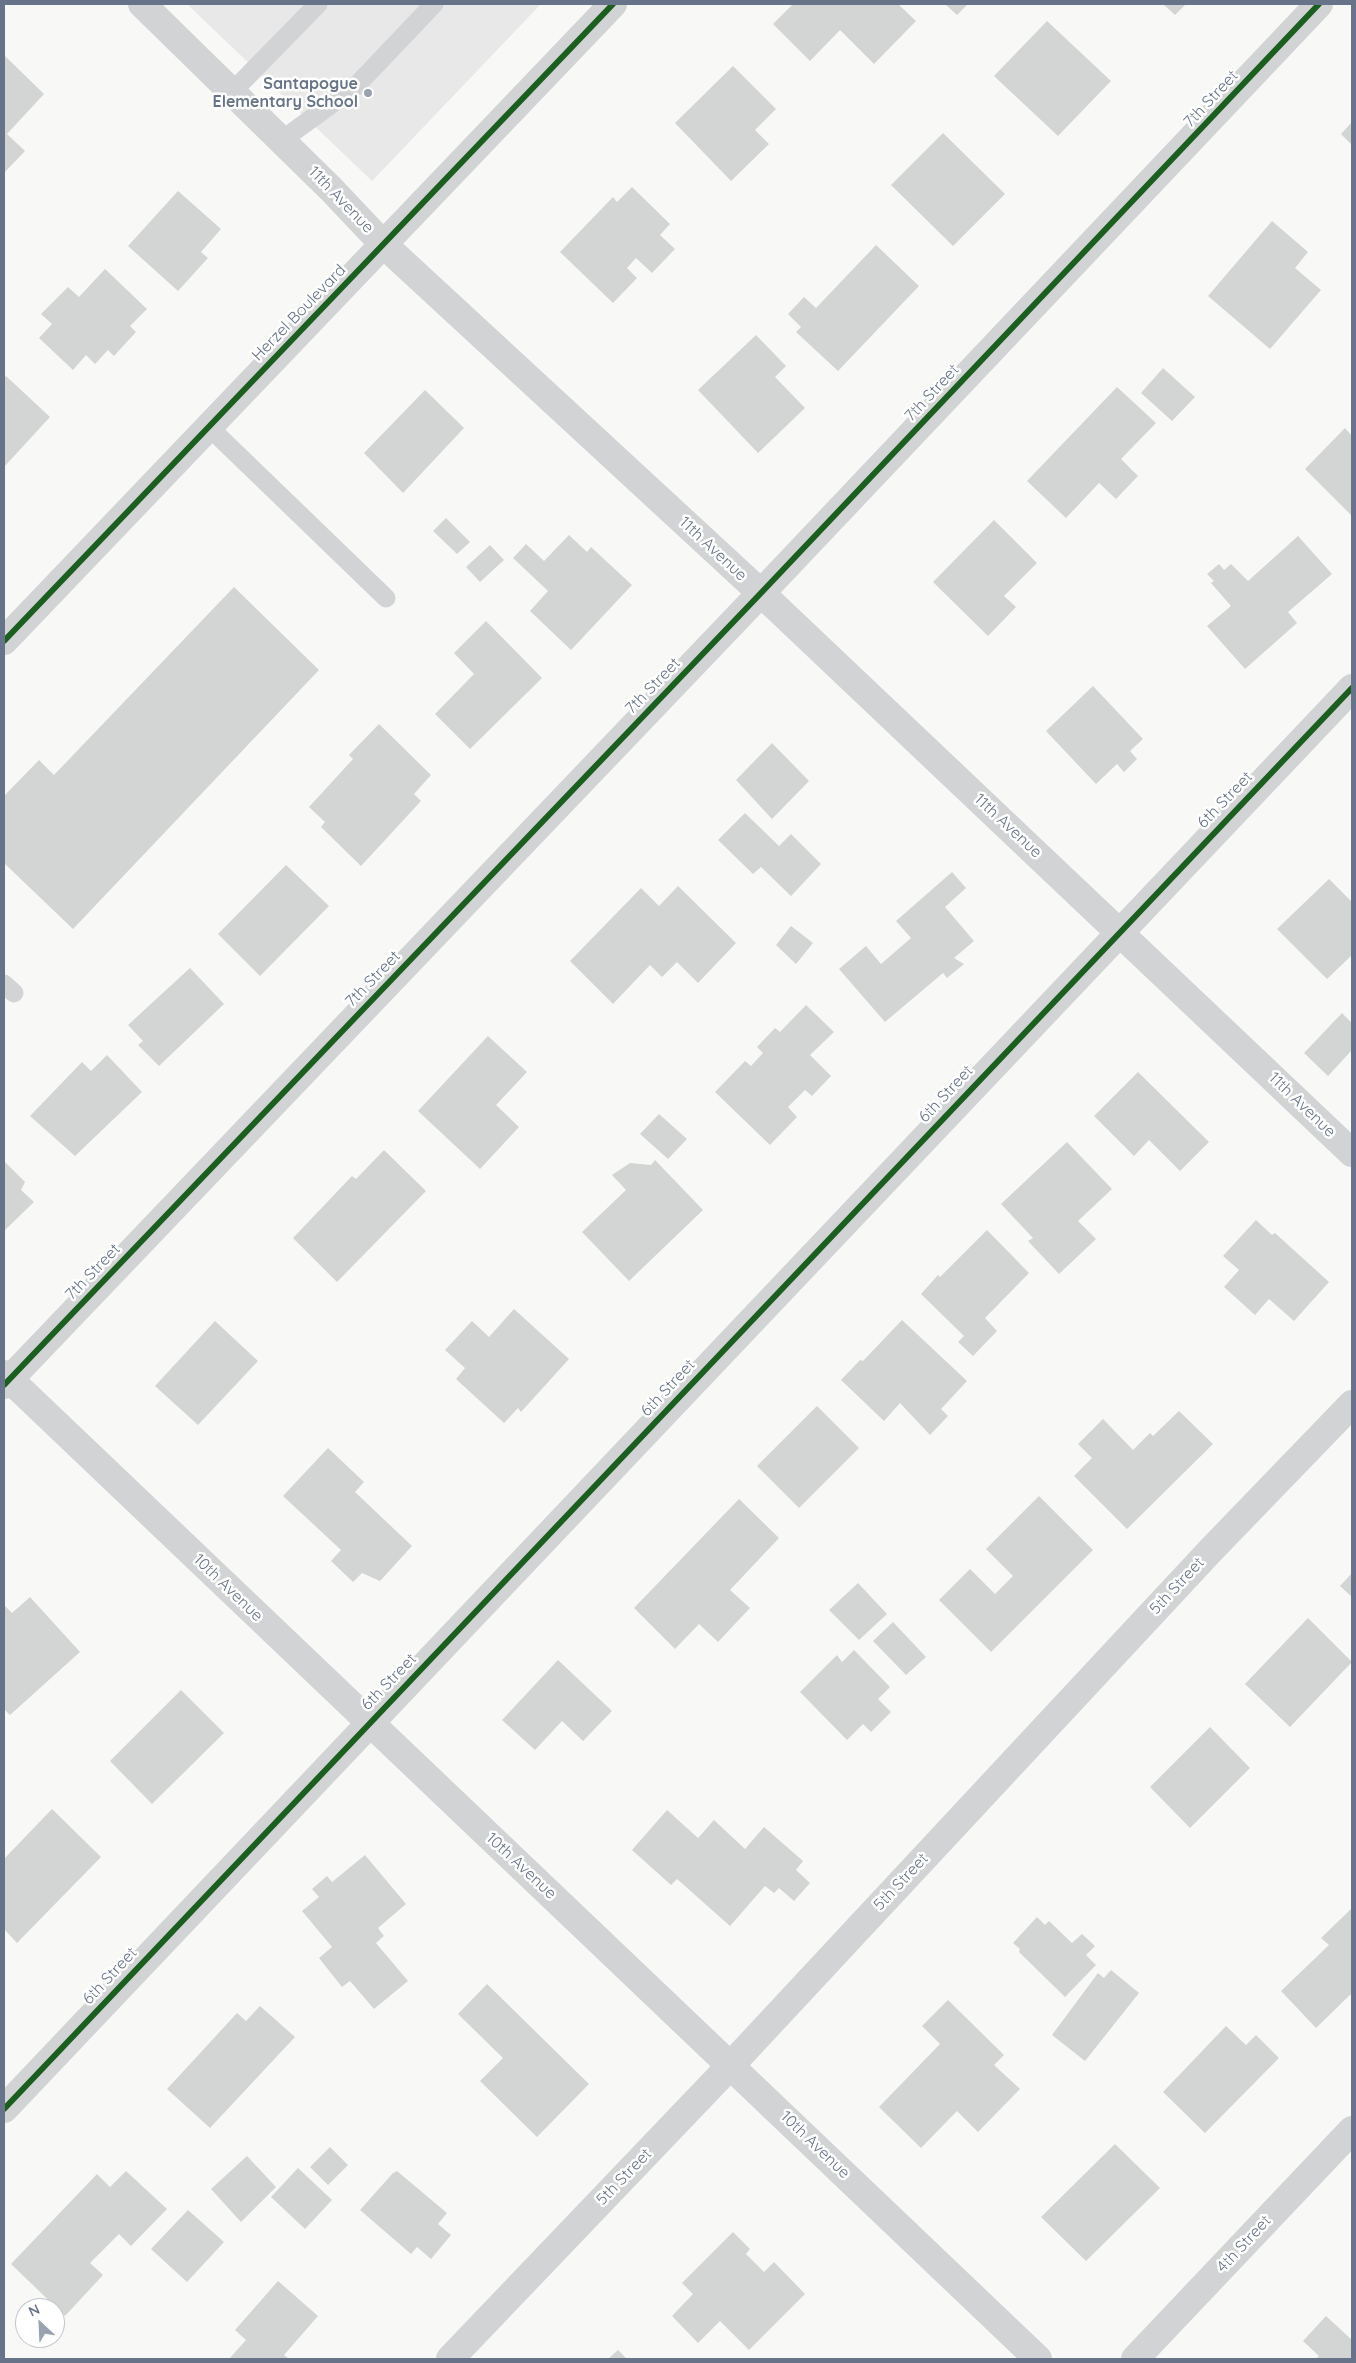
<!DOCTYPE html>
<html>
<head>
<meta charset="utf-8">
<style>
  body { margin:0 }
  #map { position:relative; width:1356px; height:2363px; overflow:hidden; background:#f8f8f7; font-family:Quicksand,sans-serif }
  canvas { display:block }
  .frame { position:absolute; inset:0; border:5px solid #677388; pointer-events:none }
  .north { position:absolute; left:15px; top:2298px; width:50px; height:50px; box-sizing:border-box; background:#fff; border:1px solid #c2c7cf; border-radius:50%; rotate:335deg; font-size:14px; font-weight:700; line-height:20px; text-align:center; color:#677388 }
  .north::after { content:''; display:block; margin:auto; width:18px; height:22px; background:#9aa2af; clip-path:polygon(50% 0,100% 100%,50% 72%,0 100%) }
</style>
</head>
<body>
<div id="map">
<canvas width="1356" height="2363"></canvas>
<div class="frame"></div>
<div class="north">N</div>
</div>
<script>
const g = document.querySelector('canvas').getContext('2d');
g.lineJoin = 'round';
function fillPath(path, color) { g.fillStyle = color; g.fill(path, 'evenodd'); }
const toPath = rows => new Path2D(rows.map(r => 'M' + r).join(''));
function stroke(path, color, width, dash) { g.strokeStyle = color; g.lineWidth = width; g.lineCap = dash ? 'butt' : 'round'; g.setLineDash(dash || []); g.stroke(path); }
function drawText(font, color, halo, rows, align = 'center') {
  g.font = font + ' Quicksand,sans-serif'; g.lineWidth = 5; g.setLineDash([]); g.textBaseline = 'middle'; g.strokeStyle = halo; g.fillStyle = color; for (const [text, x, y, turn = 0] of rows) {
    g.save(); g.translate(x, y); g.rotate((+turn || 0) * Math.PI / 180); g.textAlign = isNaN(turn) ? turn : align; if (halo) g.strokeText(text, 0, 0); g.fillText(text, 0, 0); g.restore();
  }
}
fillPath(toPath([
  [187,4,541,4,372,181]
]), '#e8e8e9');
fillPath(toPath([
  [793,4,898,4,916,21,874,64,840,30,810,61,773,24],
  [945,4,968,4,957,15],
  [1163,4,1186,4,1175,15],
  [1047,21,1111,81,1058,136,994,76],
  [5,56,44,94,7,134,25,151,4,173],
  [733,66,776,109,755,130,769,144,731,181,675,123],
  [1352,122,1352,145,1341,134],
  [943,133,1005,194,953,246,891,185],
  [632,187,670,224,660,235,675,249,652,273,636,258,627,268,637,278,613,303,560,252,613,197,617,202],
  [178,191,221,229,201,252,208,258,178,291,128,246],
  [1272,221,1308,252,1295,268,1321,290,1270,349,1208,296],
  [876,245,919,286,838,371,796,332,801,327,788,314,804,297,816,308],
  [105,269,147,309,130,326,136,332,114,356,108,350,95,364,86,355,73,370,39,338,52,324,41,314,68,287,79,297],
  [756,335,786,366,775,377,805,408,758,453,698,390],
  [1163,368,1195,397,1172,421,1141,393],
  [6,376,50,417,4,467,4,378],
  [1117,387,1156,423,1121,459,1138,476,1116,499,1099,483,1066,518,1027,481],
  [425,390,464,428,403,493,364,453],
  [1345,428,1352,436,1352,516,1305,469],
  [446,518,470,542,457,554,433,531],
  [994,520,1037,563,1004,596,1016,607,988,636,933,582],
  [569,535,587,552,591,547,632,585,571,650,530,611,548,591,513,558,526,544,544,561],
  [1298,536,1332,574,1288,612,1297,623,1245,669,1207,626,1231,606,1211,583,1214,581,1207,574,1219,564,1224,570,1231,564,1248,581],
  [490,545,504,560,480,582,466,567],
  [234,587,319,670,73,929,4,863,4,796,39,760,54,775],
  [486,621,542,678,470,749,435,714,474,674,454,653],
  [1093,686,1143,739,1130,751,1137,759,1124,772,1117,764,1096,784,1046,731],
  [379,724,431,775,414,794,421,801,361,866,321,827,325,822,309,807,353,759,349,755],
  [772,743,809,781,772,819,736,780],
  [745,813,779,846,791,834,821,864,791,896,761,867,753,874,718,840],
  [286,865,329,906,260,976,218,934],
  [952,872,966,888,945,907,974,941,954,958,964,964,947,978,943,973,885,1022,839,969,866,946,881,964,911,938,896,921],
  [1329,879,1352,902,1352,955,1327,979,1277,929],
  [678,886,736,943,698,983,677,962,662,977,650,965,613,1004,570,961,641,888,659,906],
  [791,926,813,943,796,964,776,945],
  [190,968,224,1004,159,1066,138,1045,143,1041,128,1025],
  [806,1005,834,1032,810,1055,831,1076,812,1096,805,1090,788,1107,797,1117,770,1145,715,1092,745,1061,751,1066,763,1053,757,1047,775,1028,780,1032],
  [1342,1013,1352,1023,1352,1050,1328,1076,1304,1053],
  [488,1036,527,1072,496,1105,519,1127,480,1169,418,1111],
  [107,1055,142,1092,75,1156,30,1116,82,1062,91,1071],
  [1138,1072,1209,1142,1180,1171,1149,1140,1134,1156,1094,1116],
  [659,1114,687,1139,668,1159,640,1134],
  [1067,1142,1112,1189,1078,1221,1096,1239,1059,1274,1028,1241,1033,1238,1001,1204],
  [384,1150,426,1191,337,1282,293,1238,352,1176,356,1179],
  [655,1160,703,1210,629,1281,582,1232,626,1190,612,1175,630,1163,651,1165],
  [4,1161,25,1182,21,1190,34,1202,4,1231],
  [1256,1220,1272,1235,1275,1233,1329,1282,1294,1321,1269,1299,1255,1315,1224,1287,1239,1270,1223,1256],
  [987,1230,1029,1273,985,1318,997,1331,973,1356,958,1342,964,1336,921,1294,938,1275,940,1277],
  [514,1309,569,1359,521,1412,518,1408,504,1423,456,1379,465,1368,445,1350,472,1321,489,1337],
  [902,1320,967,1381,941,1409,948,1416,930,1435,900,1403,884,1421,841,1380,860,1360,863,1361],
  [215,1321,258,1361,198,1425,155,1386],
  [817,1406,859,1448,799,1508,757,1466],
  [1179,1411,1213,1444,1127,1529,1074,1476,1092,1458,1078,1444,1103,1419,1133,1450,1150,1433,1153,1436],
  [328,1448,364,1482,355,1492,412,1546,380,1581,362,1573,353,1582,331,1561,341,1550,283,1496],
  [1039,1496,1093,1550,991,1652,939,1600,970,1569,995,1594,1013,1576,986,1549],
  [739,1499,779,1538,730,1590,750,1608,718,1642,699,1624,675,1649,634,1608],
  [1352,1573,1352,1597,1340,1586],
  [858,1583,887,1614,859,1640,829,1610],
  [30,1597,80,1652,10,1715,4,1709,4,1605,12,1613],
  [1308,1618,1352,1662,1290,1727,1245,1684],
  [893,1622,926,1657,906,1675,873,1641],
  [854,1650,890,1687,878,1699,891,1712,871,1732,863,1724,847,1740,800,1692,837,1655,842,1662],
  [558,1660,612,1711,583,1741,562,1721,535,1750,502,1720],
  [181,1690,224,1733,152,1804,110,1761],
  [1210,1727,1250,1768,1190,1828,1150,1787],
  [52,1809,101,1857,17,1943,4,1929,4,1859],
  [667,1810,698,1838,714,1820,745,1849,764,1827,803,1861,796,1870,810,1883,794,1901,779,1888,774,1893,765,1886,730,1926,677,1879,671,1885,632,1850],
  [365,1855,406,1904,378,1928,384,1936,376,1943,408,1981,374,2009,350,1981,342,1987,319,1958,332,1947,302,1911,319,1897,312,1889,327,1876,332,1882],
  [1352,1908,1352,1993,1316,2028,1281,1991,1329,1945,1321,1938],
  [1037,1917,1045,1925,1049,1921,1072,1943,1082,1934,1095,1946,1086,1955,1096,1965,1065,1997,1019,1952,1020,1949,1013,1943],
  [1111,1970,1139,1993,1085,2061,1052,2035,1098,1973,1104,1978],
  [487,1984,589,2084,537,2137,480,2081,503,2058,458,2014],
  [948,2000,1004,2055,994,2065,1020,2089,978,2132,957,2111,921,2148,879,2107,940,2044,922,2026],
  [260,2006,295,2037,210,2128,167,2089,237,2013,246,2021],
  [1226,2026,1246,2045,1256,2035,1279,2058,1205,2133,1163,2092],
  [1115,2144,1160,2188,1086,2261,1041,2217],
  [330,2147,348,2165,328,2185,310,2167],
  [247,2156,276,2187,241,2222,211,2189],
  [298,2168,332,2200,305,2229,271,2197],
  [126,2171,167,2209,131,2246,119,2234,90,2263,103,2275,65,2316,11,2264,97,2174,110,2187],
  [397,2171,447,2213,438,2224,451,2235,431,2259,417,2247,411,2254,360,2210,393,2173],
  [188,2210,224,2242,187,2282,151,2249],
  [733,2232,750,2249,746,2254,764,2272,774,2262,805,2294,749,2350,720,2321,698,2343,672,2316,693,2294,682,2283],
  [278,2281,318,2316,284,2355,289,2359,229,2359,246,2340,235,2330],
  [1326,2316,1352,2340,1352,2359,1316,2359,1319,2356,1303,2341],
  [618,2350,627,2359,608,2359]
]), '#d3d4d4');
stroke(toPath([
  [232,92,318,4],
  [282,140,355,87,434,4],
  [209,427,386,598],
  [4,984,14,993]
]), '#d2d3d4', 19);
stroke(toPath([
  [142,4,331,189,383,244,761,593,1352,1153],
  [4,1374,1038,2359],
  [4,1385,761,593,1319,4],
  [4,2109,1352,688],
  [450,2359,731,2065,1211,1550,1352,1404],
  [1135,2359,1352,2130]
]), '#d2d3d4', 28);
stroke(toPath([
  [4,641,613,4]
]), '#d2d3d4', 28);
stroke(toPath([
  [4,641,613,4],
  [4,1385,761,593,1319,4],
  [4,2109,1352,688]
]), '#1b5e20', 6);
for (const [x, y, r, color] of [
  [368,93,5,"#9aa2af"]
]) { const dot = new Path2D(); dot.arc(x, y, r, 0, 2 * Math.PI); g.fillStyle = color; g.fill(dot); stroke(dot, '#fff', 2); }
drawText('bold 16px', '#677388', '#fff', [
  ["Santapogue",358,84],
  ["Elementary School",358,102]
], 'right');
drawText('16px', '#677388', '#fff', [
  ["7th Street",1211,99,-47],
  ["11th Avenue",341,200,46],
  ["Herzel Boulevard",299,313,-46],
  ["7th Street",932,393,-47],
  ["11th Avenue",713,549,43],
  ["7th Street",653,686,-46],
  ["6th Street",1225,800,-46],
  ["11th Avenue",1008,826,43],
  ["7th Street",373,979,-46],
  ["6th Street",946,1094,-47],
  ["11th Avenue",1302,1105,44],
  ["7th Street",93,1272,-46],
  ["6th Street",668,1388,-47],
  ["5th Street",1177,1586,-47],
  ["10th Avenue",228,1588,44],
  ["6th Street",389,1682,-46],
  ["10th Avenue",521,1866,43],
  ["5th Street",901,1882,-47],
  ["6th Street",110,1976,-47],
  ["10th Avenue",815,2145,44],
  ["5th Street",624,2177,-46],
  ["4th Street",1244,2244,-47]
]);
</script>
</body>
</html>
